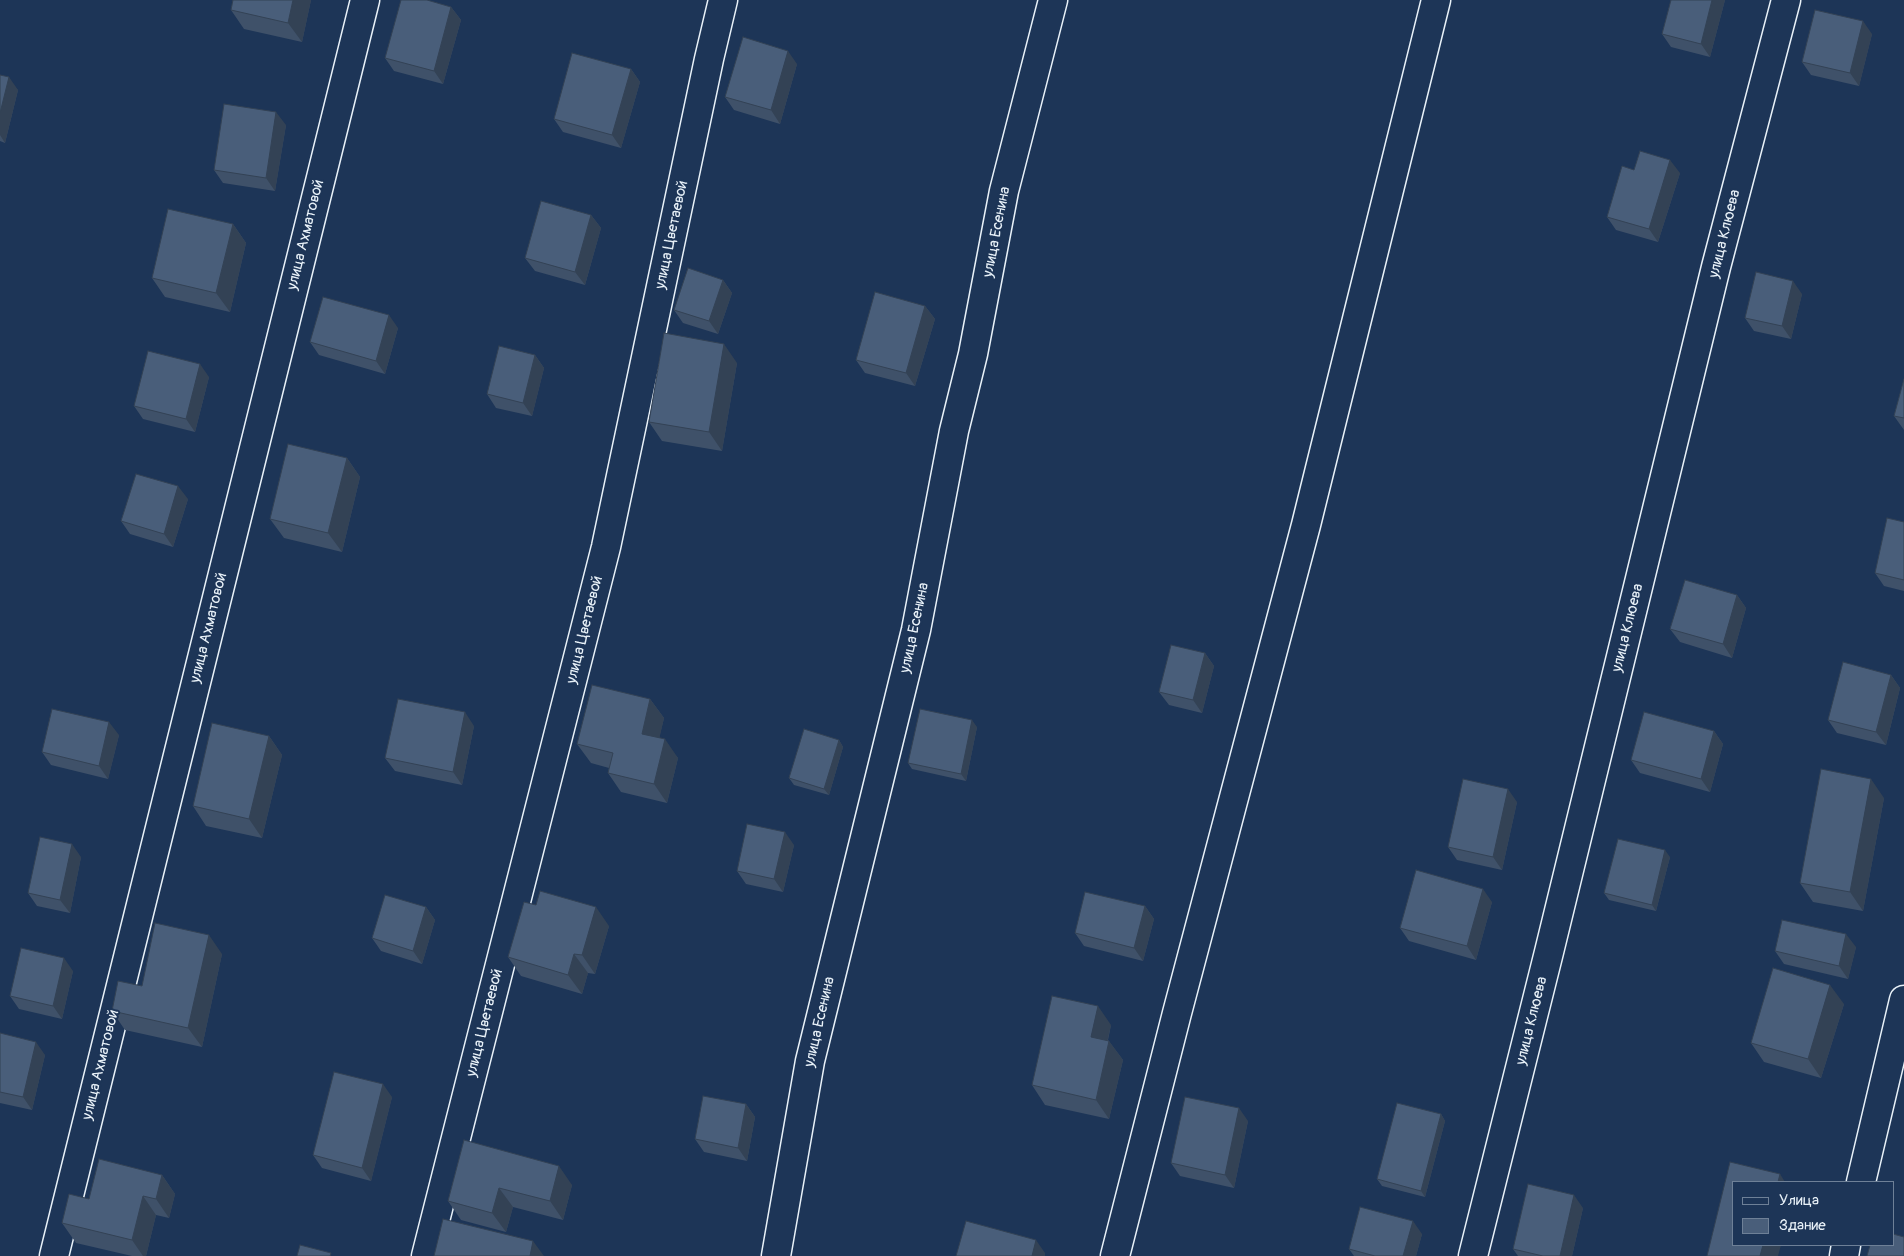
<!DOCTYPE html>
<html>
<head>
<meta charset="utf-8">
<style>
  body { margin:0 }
  #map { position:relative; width:1904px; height:1256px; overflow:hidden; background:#1d3557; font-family:Pangolin,sans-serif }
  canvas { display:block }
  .legend { position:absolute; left:1732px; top:1181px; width:162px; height:65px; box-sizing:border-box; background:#1d3557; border:1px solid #6e8097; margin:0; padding:6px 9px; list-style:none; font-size:15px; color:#e8f1f8 }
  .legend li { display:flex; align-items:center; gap:10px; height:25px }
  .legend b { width:25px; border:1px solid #6e8097 }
</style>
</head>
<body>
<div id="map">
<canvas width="1904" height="1256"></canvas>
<ul class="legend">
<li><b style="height:6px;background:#1d3557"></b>Улица</li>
<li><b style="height:14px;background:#495e7a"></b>Здание</li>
</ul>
</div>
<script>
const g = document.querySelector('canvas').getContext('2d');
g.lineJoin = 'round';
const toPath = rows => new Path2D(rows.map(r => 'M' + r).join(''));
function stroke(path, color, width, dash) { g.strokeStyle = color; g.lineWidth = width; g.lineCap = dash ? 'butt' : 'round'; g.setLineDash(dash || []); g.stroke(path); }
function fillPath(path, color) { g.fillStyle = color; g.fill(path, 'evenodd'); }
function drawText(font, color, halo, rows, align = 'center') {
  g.font = font + ' Pangolin,sans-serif'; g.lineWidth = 4; g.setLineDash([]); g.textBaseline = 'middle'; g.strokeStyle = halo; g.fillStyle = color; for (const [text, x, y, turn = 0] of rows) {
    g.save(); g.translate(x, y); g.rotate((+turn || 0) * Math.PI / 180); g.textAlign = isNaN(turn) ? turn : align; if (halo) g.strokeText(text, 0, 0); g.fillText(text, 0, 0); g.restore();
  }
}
const minor = toPath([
  [1861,1182,1904,1000],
  [54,1256,365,0],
  [426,1256,606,547,709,59,723,0],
  [776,1256,810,1061,916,630,954,431,973,354,1004,191,1053,0],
  [1115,1256,1177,1013,1306,525,1436,0],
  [1473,1256,1549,952,1716,267,1786,0],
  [1844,1256,1846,1245]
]);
stroke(minor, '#e8f1f8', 31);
stroke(minor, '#1d3557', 28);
fillPath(toPath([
  [233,0,311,0,302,42,244,29,231,10],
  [1671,0,1725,0,1710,57,1671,47,1662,34],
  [451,7,461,20,443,84,394,71,385,58],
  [1872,34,1859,86,1811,75,1802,62],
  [797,64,780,124,734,110,725,97],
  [631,69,640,82,621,148,563,132,554,119],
  [0,75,18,90,5,143,0,141],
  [286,125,275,191,223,183,214,170],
  [1680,173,1658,242,1616,230,1607,217],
  [591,215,601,228,585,285,535,271,525,258],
  [233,224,246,243,230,312,165,297,152,278],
  [723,280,732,293,718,334,683,323,674,310],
  [1802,294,1791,339,1754,331,1745,318],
  [925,306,935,319,915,386,865,373,856,360],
  [398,328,385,374,319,355,310,342],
  [535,355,544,368,532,416,496,408,487,394],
  [737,363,722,451,662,441,649,422],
  [209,377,195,432,143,419,134,406],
  [1904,379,1904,430,1894,416],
  [347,458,360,477,342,552,284,538,270,519],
  [188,499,173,547,130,534,121,521],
  [1904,522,1904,591,1884,586,1875,573],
  [1737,595,1746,608,1732,658,1680,642,1670,629],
  [1205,653,1214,666,1202,713,1169,705,1159,692],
  [1891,675,1900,688,1886,745,1837,733,1828,720],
  [650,699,664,718,659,738,678,758,667,803,621,792,608,773,609,768,591,763,577,744],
  [474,726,462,785,395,771,385,758],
  [977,727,966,781,912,769,908,763],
  [1714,731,1723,744,1710,792,1640,773,1631,760],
  [119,735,108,779,51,765,42,752],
  [269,736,282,755,262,838,206,826,193,806],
  [839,740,843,747,829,795,794,785,789,778],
  [1884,798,1863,911,1813,902,1800,883],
  [1517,802,1502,870,1457,860,1448,847],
  [794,845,783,892,746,884,737,871],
  [81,857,70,913,37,906,28,893],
  [1670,857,1656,911,1609,900,1604,893],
  [1492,902,1476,960,1409,941,1400,928],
  [1145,906,1154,919,1143,961,1084,946,1075,933],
  [426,907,435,920,422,964,381,951,372,938],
  [609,926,595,974,588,973,582,994,521,976,508,957],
  [1856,947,1848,979,1784,964,1775,951],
  [222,954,202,1047,125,1030,112,1011,142,986],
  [73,971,62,1019,19,1009,10,996],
  [1844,1004,1821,1078,1764,1062,1751,1043],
  [1111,1025,1108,1040,1123,1060,1109,1119,1045,1105,1032,1085],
  [0,1033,45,1055,32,1110,0,1103],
  [392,1097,371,1181,322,1168,313,1155],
  [746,1104,755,1117,747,1161,704,1152,695,1139],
  [1441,1114,1445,1121,1425,1197,1382,1186,1377,1179],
  [1248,1121,1234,1188,1180,1176,1171,1163],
  [464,1140,572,1185,563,1220,513,1207,506,1232,461,1220,448,1201],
  [162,1175,175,1194,169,1218,156,1215,146,1256,132,1256,76,1243,62,1223,89,1199],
  [1583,1208,1572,1256,1518,1256,1513,1249],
  [1422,1234,1416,1256,1354,1256,1349,1249]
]), '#3f5169');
fillPath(toPath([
  [293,0,311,0,302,42,288,23],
  [1712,0,1725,0,1710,57,1701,44],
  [451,7,461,20,443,84,434,71],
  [1863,21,1872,34,1859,86,1850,73],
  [788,51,797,64,780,124,771,110],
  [631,69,640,82,621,148,612,135],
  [9,77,18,90,5,143,0,135,0,113],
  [276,112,286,125,275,191,266,178],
  [1670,160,1680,173,1658,242,1649,229],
  [591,215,601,228,585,285,575,272],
  [233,224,246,243,230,312,216,293],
  [723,280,732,293,718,334,709,321],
  [1793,281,1802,294,1791,339,1782,326],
  [925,306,935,319,915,386,906,373],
  [389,315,398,328,385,374,376,361],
  [724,344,737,363,722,451,709,432],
  [535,355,544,368,532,416,523,403],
  [200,364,209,377,195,432,186,419],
  [347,458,360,477,342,552,328,533],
  [178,486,188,499,173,547,164,534],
  [1737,595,1746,608,1732,658,1723,644],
  [1205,653,1214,666,1202,713,1193,700],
  [1891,675,1900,688,1886,745,1876,732],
  [650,699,664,718,656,753,642,734],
  [465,712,474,726,462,785,453,772],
  [972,720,977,727,966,781,961,774],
  [109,722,119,735,108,779,99,766],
  [1714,731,1723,744,1710,792,1701,779],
  [269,736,282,755,262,838,249,819],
  [665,739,678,758,667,803,654,784],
  [839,740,843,747,829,795,824,789],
  [1871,779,1884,798,1863,911,1850,892],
  [1508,789,1517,802,1502,870,1493,857],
  [785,832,794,845,783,892,774,879],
  [72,844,81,857,70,913,60,900],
  [1665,850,1670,857,1656,911,1652,905],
  [1483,889,1492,902,1476,960,1467,946],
  [1145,906,1154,919,1143,961,1134,948],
  [426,907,435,920,422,964,413,951],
  [596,907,609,926,595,974,582,955],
  [1846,934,1856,947,1848,979,1839,966],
  [209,935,222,954,202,1047,188,1028],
  [574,954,588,973,582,994,568,975],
  [64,958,73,971,62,1019,53,1006],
  [1830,985,1844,1004,1821,1078,1808,1059],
  [1098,1006,1111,1025,1104,1056,1091,1037],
  [1109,1041,1123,1060,1109,1119,1096,1100],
  [36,1042,45,1055,32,1110,23,1097],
  [383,1084,392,1097,371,1181,362,1168],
  [746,1104,755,1117,747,1161,738,1148],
  [1239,1108,1248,1121,1234,1188,1225,1175],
  [1441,1114,1445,1121,1425,1197,1421,1191],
  [559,1166,572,1185,563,1220,550,1201],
  [1780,1174,1785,1182,1778,1182],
  [162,1175,175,1194,169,1218,156,1199],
  [499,1188,513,1207,506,1232,492,1213],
  [1574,1195,1583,1208,1572,1256,1560,1256],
  [143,1196,156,1215,146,1256,143,1256,132,1240],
  [1413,1221,1422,1234,1416,1256,1403,1256],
  [1036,1240,1045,1253,1045,1256,1032,1256],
  [533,1241,544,1256,530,1256],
  [1763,1245,1781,1245,1778,1256,1760,1256]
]), '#334255');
const building = toPath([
  [233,0,293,0,288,23,231,10,233,0],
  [401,0,427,0,451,7,434,71,385,58,401,0],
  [1671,0,1712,0,1701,44,1662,34,1671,0],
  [1815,10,1863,21,1850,73,1802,62,1815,10],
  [743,37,788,51,771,110,725,97,743,37],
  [572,53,631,69,612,135,554,119,572,53],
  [0,75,9,77,0,113,0,75],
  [224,104,276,112,266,178,214,170,224,104],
  [1640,151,1670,160,1649,229,1607,217,1622,166,1634,170,1640,151],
  [541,201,591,215,575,272,525,258,541,201],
  [168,209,233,224,216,293,152,278,168,209],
  [688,268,723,280,709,321,674,310,688,268],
  [1756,272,1793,281,1782,326,1745,318,1756,272],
  [875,292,925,306,906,373,856,360,875,292],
  [323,297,389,315,376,361,310,342,323,297],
  [664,333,724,344,709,432,649,422,664,333],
  [499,346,535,355,523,403,487,394,499,346],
  [148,351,200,364,186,419,134,406,148,351],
  [1904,379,1904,418,1894,416,1904,379],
  [288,444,347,458,328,533,270,519,288,444],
  [136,474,178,486,164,534,121,521,136,474],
  [1887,518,1904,522,1904,580,1875,573,1887,518],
  [1685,580,1737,595,1723,644,1670,629,1685,580],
  [1171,645,1205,653,1193,700,1159,692,1171,645],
  [1843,662,1891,675,1876,732,1828,720,1843,662],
  [592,685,650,699,642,734,665,739,654,784,608,773,613,753,577,744,592,685],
  [398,699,465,712,453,772,385,758,398,699],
  [52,709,109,722,99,766,42,752,52,709],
  [920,709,972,720,961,774,908,763,920,709],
  [1644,712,1714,731,1701,779,1631,760,1644,712],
  [212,723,269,736,249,819,193,806,212,723],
  [804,729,839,740,824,789,789,778,804,729],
  [1821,769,1871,779,1850,892,1800,883,1821,769],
  [1463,779,1508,789,1493,857,1448,847,1463,779],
  [747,824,785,832,774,879,737,871,747,824],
  [40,837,72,844,60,900,28,893,40,837],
  [1618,839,1665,850,1652,905,1604,893,1618,839],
  [1416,870,1483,889,1467,946,1400,928,1416,870],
  [540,891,596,907,582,955,574,954,568,975,508,957,524,902,536,905,540,891],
  [1085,892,1145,906,1134,948,1075,933,1085,892],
  [385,895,426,907,413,951,372,938,385,895],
  [1782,920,1846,934,1839,966,1775,951,1782,920],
  [155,923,209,935,188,1028,112,1011,118,981,142,986,155,923],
  [21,948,64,958,53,1006,10,996,21,948],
  [1773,968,1830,985,1808,1059,1751,1043,1773,968],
  [1052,996,1098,1006,1091,1037,1109,1041,1096,1100,1032,1085,1052,996],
  [0,1033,36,1042,23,1097,0,1092,0,1033],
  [334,1072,383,1084,362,1168,313,1155,334,1072],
  [703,1096,746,1104,738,1148,695,1139,703,1096],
  [1185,1097,1239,1108,1225,1175,1171,1163,1185,1097],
  [1397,1103,1441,1114,1421,1191,1377,1179,1397,1103],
  [464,1140,559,1166,550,1201,499,1188,492,1213,448,1201,464,1140],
  [99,1159,162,1175,156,1199,143,1196,132,1240,62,1223,69,1194,89,1199,99,1159],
  [1730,1162,1780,1174,1778,1182,1733,1182,1733,1245,1763,1245,1760,1256,1707,1256,1730,1162],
  [1528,1184,1574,1195,1560,1256,1543,1256,1513,1249,1528,1184],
  [1360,1207,1413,1221,1403,1256,1375,1256,1349,1249,1360,1207],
  [443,1219,533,1241,530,1256,434,1256,443,1219],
  [966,1221,1036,1240,1032,1256,956,1256,966,1221],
  [1893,1234,1904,1237,1904,1256,1867,1256,1870,1245,1893,1245,1893,1234],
  [300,1245,331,1253,330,1256,297,1256,300,1245]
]);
fillPath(building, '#495e7a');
stroke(building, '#334255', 1);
drawText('15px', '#e8f1f8', '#1d3557', [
  ["улица Есенина",997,232,-79],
  ["улица Клюева",1725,234,-76],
  ["улица Ахматовой",306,235,-76],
  ["улица Цветаевой",672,235,-78],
  ["улица Ахматовой",209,628,-76],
  ["улица Есенина",915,628,-78],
  ["улица Клюева",1628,628,-76],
  ["улица Цветаевой",585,630,-76],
  ["улица Клюева",1532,1021,-76],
  ["улица Есенина",820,1022,-77],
  ["улица Цветаевой",485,1023,-76],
  ["улица Ахматовой",101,1065,-76]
]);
</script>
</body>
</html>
